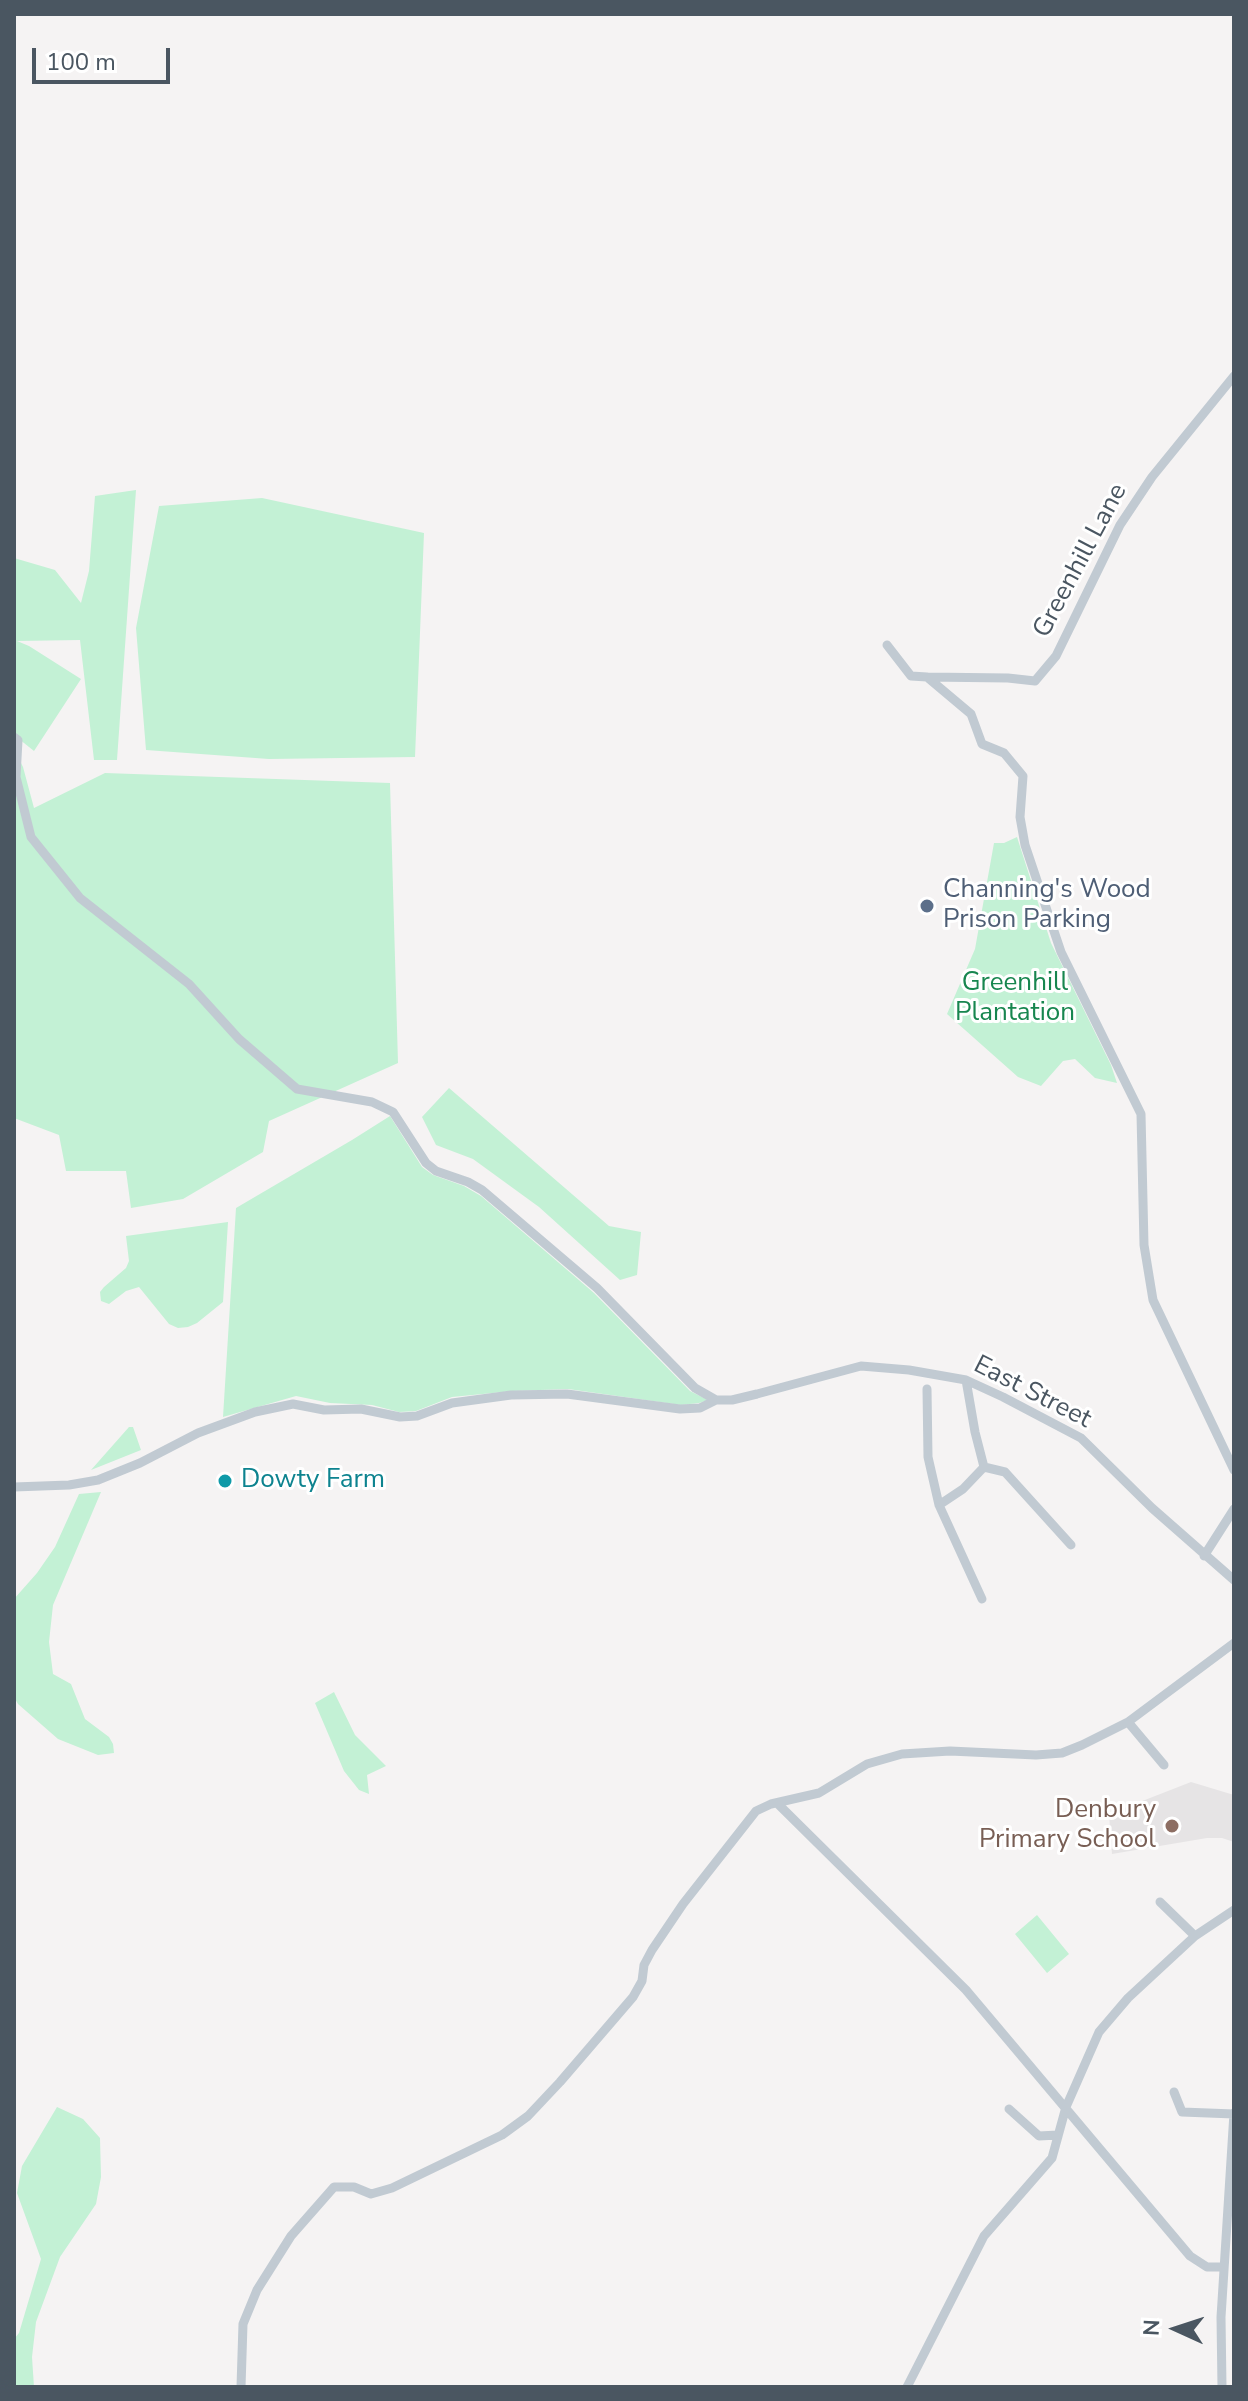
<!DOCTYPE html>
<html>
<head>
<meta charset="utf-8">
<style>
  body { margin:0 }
  #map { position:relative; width:1248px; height:2401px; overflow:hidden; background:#f5f3f3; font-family:"Nunito Sans",sans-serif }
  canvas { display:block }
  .frame { position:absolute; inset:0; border:16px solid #4a5661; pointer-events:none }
  .north { position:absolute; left:1136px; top:2289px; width:80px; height:80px; -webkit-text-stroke:6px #fff; paint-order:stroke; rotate:273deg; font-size:22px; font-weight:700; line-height:32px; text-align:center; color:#4a5661 }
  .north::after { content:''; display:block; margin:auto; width:28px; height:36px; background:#4a5661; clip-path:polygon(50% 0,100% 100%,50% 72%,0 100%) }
  .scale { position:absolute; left:32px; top:48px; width:138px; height:36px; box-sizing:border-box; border:4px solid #4a5661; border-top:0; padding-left:10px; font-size:24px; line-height:28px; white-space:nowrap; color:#4a5661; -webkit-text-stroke:6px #fff; paint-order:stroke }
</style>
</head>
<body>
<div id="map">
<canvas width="1248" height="2401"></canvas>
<div class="frame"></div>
<div class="north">N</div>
<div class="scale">100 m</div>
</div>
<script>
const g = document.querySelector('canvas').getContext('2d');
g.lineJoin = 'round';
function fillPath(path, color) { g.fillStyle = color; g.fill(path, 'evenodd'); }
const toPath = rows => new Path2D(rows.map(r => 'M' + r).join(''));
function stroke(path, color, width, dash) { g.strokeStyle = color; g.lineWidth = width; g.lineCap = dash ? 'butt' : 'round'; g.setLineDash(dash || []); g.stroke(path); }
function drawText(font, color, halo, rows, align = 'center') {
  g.font = font + ' "Nunito Sans",sans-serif'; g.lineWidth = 6; g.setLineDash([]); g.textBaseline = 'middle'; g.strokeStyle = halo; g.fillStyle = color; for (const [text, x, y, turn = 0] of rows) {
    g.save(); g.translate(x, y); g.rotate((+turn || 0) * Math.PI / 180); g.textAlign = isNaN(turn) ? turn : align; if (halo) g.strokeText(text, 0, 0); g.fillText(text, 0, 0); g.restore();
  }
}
fillPath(toPath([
  [1191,1782,1234,1795,1234,1842,1222,1838,1207,1838,1112,1854,1109,1814]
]), '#e6e4e5');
fillPath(toPath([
  [136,490,117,760,94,760,80,640,17,641,29,646,81,679,34,751,14,735,14,558,55,570,81,603,89,571,95,496],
  [262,498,424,533,415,757,269,759,146,750,136,628,159,506],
  [14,749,23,767,34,808,105,773,390,783,398,1063,269,1121,263,1152,183,1199,131,1208,126,1171,66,1171,59,1135,14,1118],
  [1017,837,1051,943,1111,1065,1117,1083,1095,1078,1075,1059,1063,1061,1041,1086,1018,1077,947,1014,975,949,994,843,1004,843],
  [449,1088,609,1226,641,1232,637,1275,620,1280,539,1207,473,1159,436,1145,422,1117],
  [390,1116,422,1167,433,1175,464,1186,481,1196,594,1293,690,1391,708,1400,699,1403,681,1405,568,1389,513,1391,452,1397,416,1411,399,1412,372,1405,330,1403,296,1396,223,1417,236,1208,352,1140],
  [228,1222,223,1302,197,1323,188,1327,178,1328,169,1324,139,1287,126,1291,109,1304,101,1301,100,1292,104,1287,126,1268,129,1261,126,1236],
  [129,1427,133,1427,141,1450,91,1470],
  [101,1492,53,1605,49,1642,53,1674,71,1684,85,1719,109,1737,113,1744,114,1753,98,1755,58,1739,18,1704,14,1697,14,1599,37,1573,55,1547,79,1494],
  [334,1692,355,1735,386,1766,367,1775,369,1794,359,1790,344,1771,315,1703],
  [1037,1915,1069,1954,1047,1973,1015,1934],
  [57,2107,83,2119,100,2138,101,2177,96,2204,60,2257,36,2322,32,2357,34,2387,14,2387,14,2339,19,2333,41,2259,17,2193,22,2166]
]), '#c3f1d5');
stroke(toPath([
  [887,645,911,676,927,677,971,714,982,744,1004,753,1023,776,1020,817,1025,845,1061,952,1141,1114,1144,1245,1153,1300,1234,1470],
  [927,677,1008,678,1035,681,1056,656,1120,525,1152,477,1234,376],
  [14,737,18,740,16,777,31,837,80,898,189,984,239,1039,297,1089,372,1102,393,1112,426,1163,436,1171,468,1182,482,1190,597,1288,695,1388,716,1400],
  [966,1380,975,1432,984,1467,1005,1472,1071,1545],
  [927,1389,928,1457,939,1505,982,1599],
  [14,1487,69,1485,98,1480,140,1463,198,1433,255,1412,293,1404,324,1410,361,1409,400,1417,417,1416,452,1403,511,1395,567,1394,680,1409,700,1408,716,1400,732,1400,757,1394,861,1366,909,1370,966,1380,1003,1397,1081,1438,1152,1508,1234,1580],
  [939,1505,963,1489,984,1467],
  [1204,1556,1234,1509],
  [1128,1722,1164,1765],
  [778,1804,966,1990,1190,2256,1207,2267,1223,2267],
  [1160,1902,1195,1936],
  [1174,2092,1182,2112,1234,2114],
  [1009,2109,1039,2136,1058,2135],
  [241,2387,243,2324,257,2290,291,2236,334,2187,354,2187,371,2194,392,2188,502,2135,528,2116,560,2082,633,1997,642,1981,644,1965,652,1950,683,1904,756,1811,771,1804,819,1793,867,1764,902,1754,950,1751,1036,1755,1062,1753,1082,1745,1128,1722,1234,1643],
  [907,2387,984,2236,1052,2158,1066,2107,1099,2032,1128,1998,1195,1936,1234,1910],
  [1222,2387,1221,2317,1234,2113]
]), '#c1cad2', 9);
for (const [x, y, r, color] of [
  [927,906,8,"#5c6f8a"],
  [225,1481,8,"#0f9aa8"],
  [1172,1826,8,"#8d6e63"]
]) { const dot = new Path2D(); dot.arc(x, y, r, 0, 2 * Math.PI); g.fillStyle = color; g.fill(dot); stroke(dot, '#fff', 3); }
drawText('26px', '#4a5661', '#fff', [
  ["Greenhill Lane",1081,561,-62],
  ["East Street",1032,1393,27]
]);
drawText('26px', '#4e5e75', '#fff', [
  ["Channing's Wood",943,891],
  ["Prison Parking",943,921]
], 'left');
drawText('26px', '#17864f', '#fff', [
  ["Greenhill",1015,984],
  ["Plantation",1015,1014]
]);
drawText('26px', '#0d838f', '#fff', [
  ["Dowty Farm",241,1481]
], 'left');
drawText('26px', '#785e54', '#fff', [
  ["Denbury",1156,1811],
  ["Primary School",1156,1841]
], 'right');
</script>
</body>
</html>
